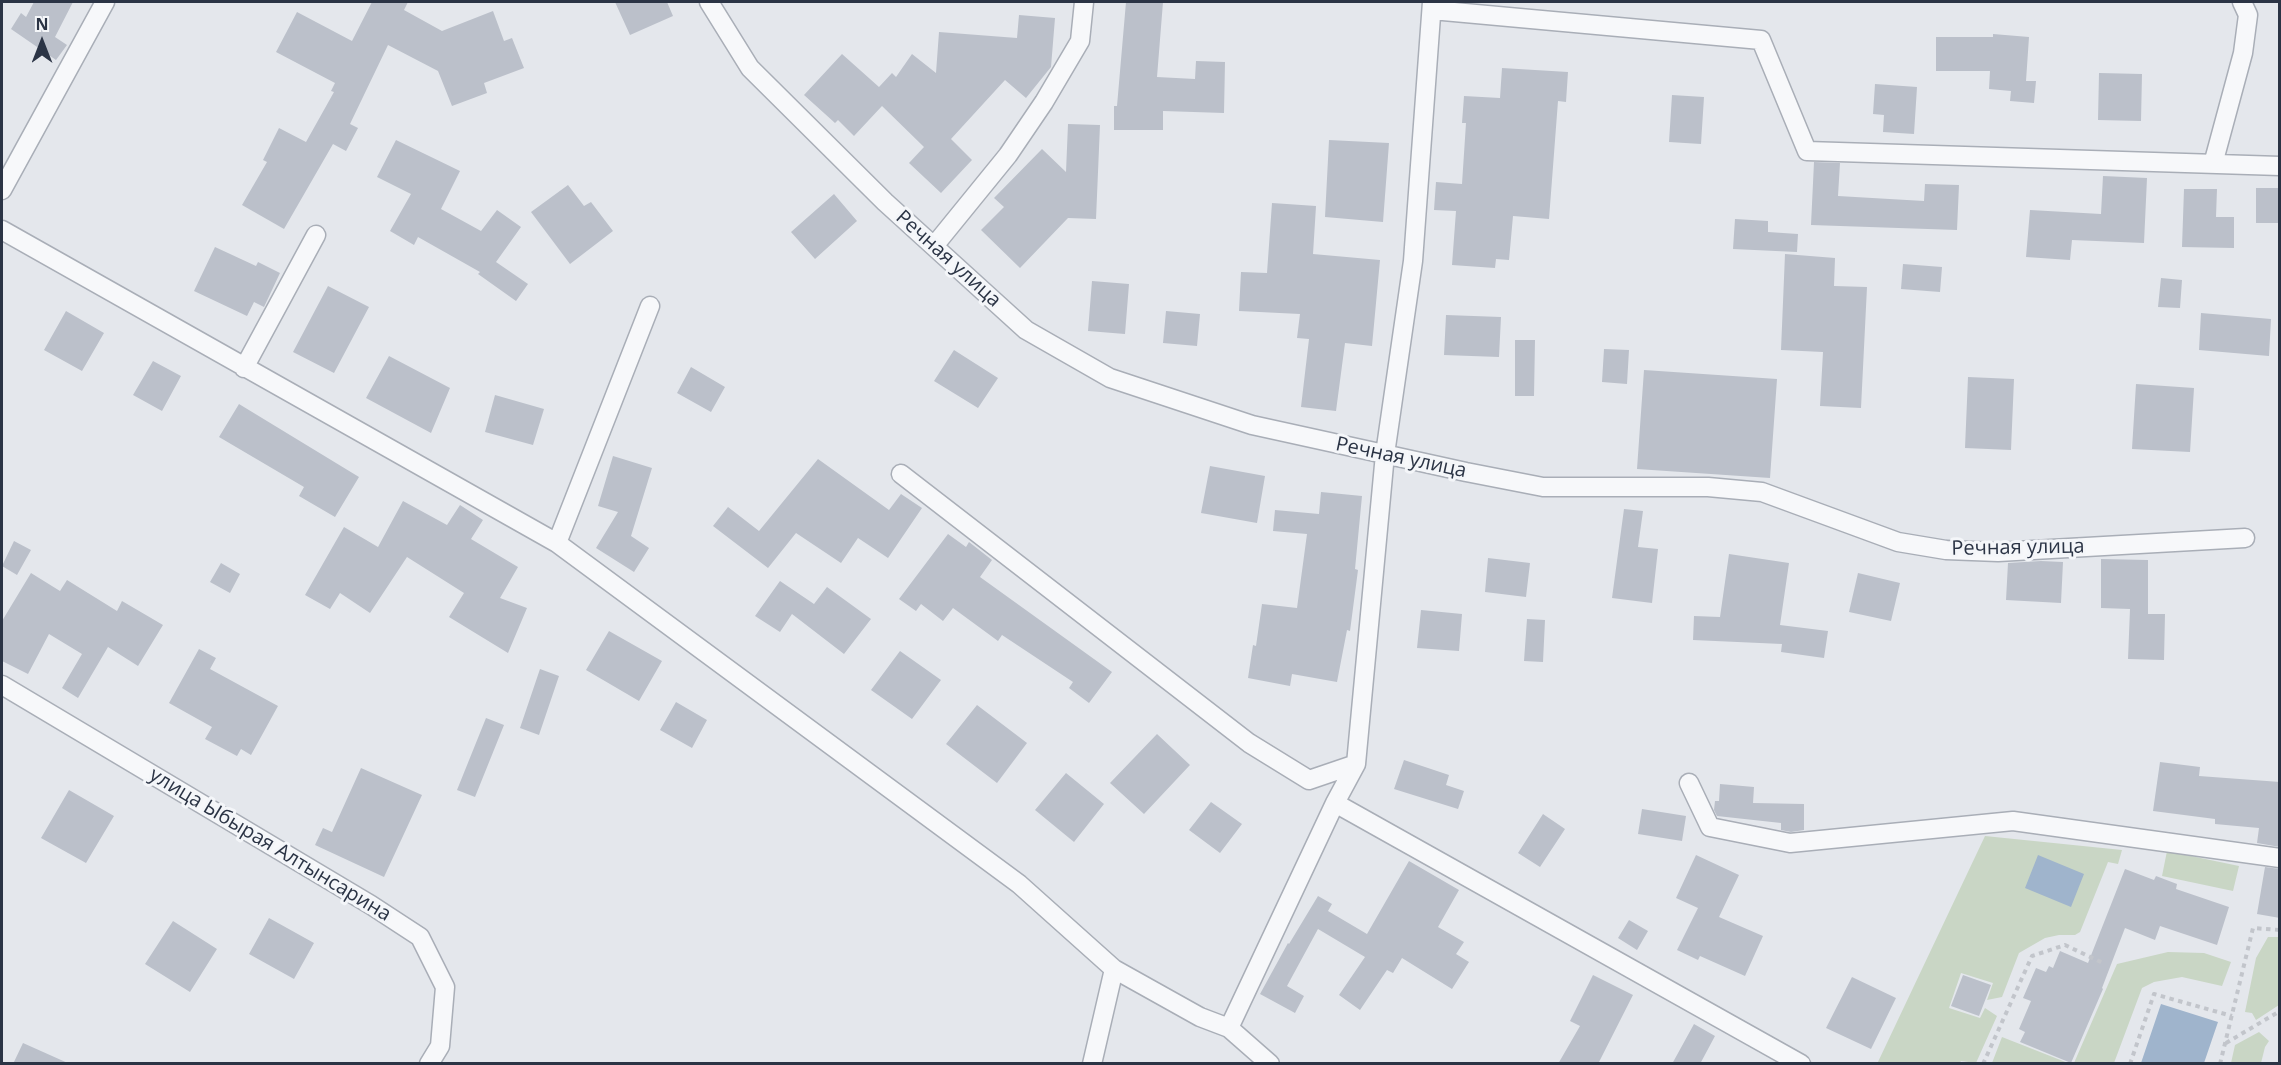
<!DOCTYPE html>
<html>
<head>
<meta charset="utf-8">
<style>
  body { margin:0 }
  #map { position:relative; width:2281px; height:1065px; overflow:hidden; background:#e4e7ec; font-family:"Open Sans",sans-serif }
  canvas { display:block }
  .frame { position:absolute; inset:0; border:3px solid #2b3445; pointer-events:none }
  .north { position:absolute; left:12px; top:12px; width:60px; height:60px; -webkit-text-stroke:4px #f4f6f9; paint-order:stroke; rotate:0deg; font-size:16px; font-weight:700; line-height:24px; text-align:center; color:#2b3445 }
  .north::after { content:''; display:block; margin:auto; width:21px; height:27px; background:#2b3445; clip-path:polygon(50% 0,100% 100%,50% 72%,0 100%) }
</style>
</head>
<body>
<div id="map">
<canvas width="2281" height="1065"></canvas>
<div class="frame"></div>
<div class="north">N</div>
</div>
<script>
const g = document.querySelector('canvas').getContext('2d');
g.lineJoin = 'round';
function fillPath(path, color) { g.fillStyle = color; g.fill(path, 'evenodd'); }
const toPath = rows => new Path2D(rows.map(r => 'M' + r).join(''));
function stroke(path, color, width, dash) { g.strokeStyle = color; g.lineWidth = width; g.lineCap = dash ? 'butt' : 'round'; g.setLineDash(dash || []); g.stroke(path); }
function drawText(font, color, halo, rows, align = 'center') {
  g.font = font + ' "Open Sans",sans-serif'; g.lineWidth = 6; g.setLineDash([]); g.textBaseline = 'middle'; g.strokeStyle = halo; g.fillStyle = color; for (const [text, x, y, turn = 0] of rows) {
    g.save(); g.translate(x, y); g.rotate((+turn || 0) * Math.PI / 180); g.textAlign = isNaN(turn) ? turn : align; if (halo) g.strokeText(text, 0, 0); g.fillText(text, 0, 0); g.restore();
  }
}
fillPath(toPath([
  [1985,836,2122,850,2118,864,2108,862,2080,932,2075,935,2059,935,2045,938,2019,953,2002,997,1987,1000,1993,983,1961,973,1949,1008,1980,1018,1985,1008,1997,1016,1976,1063,1961,1061,1959,1064,1877,1064],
  [2167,851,2239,866,2233,891,2162,876],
  [2268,937,2279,937,2279,1005,2256,1020,2252,1013,2245,1012,2256,958],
  [2168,952,2204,953,2231,962,2222,986,2182,977,2154,982,2142,988,2114,1063,2074,1063,2117,964],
  [2259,1032,2269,1041,2265,1047,2261,1063,2231,1063,2235,1045],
  [2002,1037,2068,1063,1992,1063]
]), '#c9d6c5');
fillPath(toPath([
  [2038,855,2084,874,2071,907,2025,888],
  [2161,1004,2218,1022,2204,1063,2141,1063]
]), '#9fb4cc');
fillPath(toPath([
  [34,2,73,2,55,37,67,45,56,60,11,29,21,13,26,17],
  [372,2,408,2,404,10,442,31,493,11,504,41,512,38,524,68,484,83,487,93,452,106,438,71,388,45,350,124,358,128,346,151,333,144,284,229,242,205,267,162,263,160,279,128,306,142,334,92,331,91,335,83,276,52,297,12,352,41],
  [615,2,667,2,673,16,630,35],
  [1126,2,1163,2,1157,77,1195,79,1196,61,1225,62,1224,113,1163,111,1163,130,1114,130,1114,106,1117,106],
  [1019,15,1055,18,1051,67,1026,98,1005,80,951,139,972,160,941,193,909,163,924,147,882,106,854,136,838,120,835,123,804,95,842,54,879,87,892,73,896,77,912,54,936,73,939,32,1017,38],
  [1993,34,2029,37,2026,81,2036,81,2034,103,2010,101,2011,91,1989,89,1990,71,1936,71,1936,37,1993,37],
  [1502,68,1568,72,1566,102,1558,101,1549,219,1513,216,1509,260,1496,259,1495,268,1452,265,1456,211,1434,210,1436,182,1462,184,1466,123,1462,123,1464,96,1500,98],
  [2099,73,2142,74,2141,121,2098,120],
  [1875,84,1917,87,1914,134,1883,132,1884,115,1873,114],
  [1672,95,1704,97,1701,144,1669,142],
  [1068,124,1100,125,1096,219,1068,218,1020,268,981,230,1004,207,994,198,1042,149,1066,172],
  [396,140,460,171,441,209,481,231,497,210,521,227,496,262,528,284,516,301,478,274,480,272,418,237,414,245,390,231,411,194,377,177],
  [1329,140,1389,143,1383,222,1325,217],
  [1814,162,1840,163,1838,196,1924,201,1925,184,1959,185,1957,230,1811,225],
  [2103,176,2147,178,2144,243,2072,240,2070,260,2026,257,2030,210,2101,214],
  [568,185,584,206,591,202,613,231,570,264,531,212],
  [2256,188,2280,188,2280,223,2256,223],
  [2184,189,2217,189,2216,217,2234,217,2234,248,2182,247],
  [834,194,857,221,815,259,791,232],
  [1272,203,1316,206,1313,254,1380,260,1372,346,1345,343,1336,411,1301,407,1309,339,1297,338,1300,314,1239,311,1241,272,1267,273],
  [1735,219,1768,221,1768,232,1798,234,1797,252,1733,249],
  [215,247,256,266,258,262,280,273,264,307,254,302,247,316,194,291],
  [1785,254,1835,258,1834,286,1867,287,1861,408,1820,406,1823,352,1781,350],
  [1903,264,1942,267,1940,292,1901,289],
  [2161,278,2182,280,2180,308,2158,307],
  [1092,281,1129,284,1125,334,1088,331],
  [328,286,369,307,334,373,293,352],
  [66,311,104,333,82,371,44,350],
  [1166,311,1200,314,1197,346,1163,343],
  [2201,313,2271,319,2269,356,2199,350],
  [1446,315,1501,317,1499,357,1444,355],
  [1515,340,1535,340,1534,396,1515,396],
  [1604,349,1629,350,1627,384,1602,382],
  [954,350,998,378,978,408,934,381],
  [389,356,450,388,431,433,366,398],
  [153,361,181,376,162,411,133,395],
  [691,367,725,387,711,412,677,393],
  [1644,370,1777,379,1770,478,1637,469],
  [1968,377,2014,379,2011,450,1965,448],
  [2136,384,2194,388,2190,452,2132,449],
  [495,395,544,409,533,445,485,432],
  [239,404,359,477,335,517,299,496,304,487,219,437],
  [613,456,652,468,631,536,649,548,634,572,596,548,618,512,598,506],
  [818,459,889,510,901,494,922,508,888,558,858,538,841,563,796,533,768,568,713,526,728,507,759,531],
  [1210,466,1265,476,1257,523,1201,513],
  [1321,492,1362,496,1355,569,1358,570,1350,631,1347,630,1337,682,1292,674,1290,686,1248,678,1253,645,1256,646,1262,604,1297,608,1307,534,1273,531,1275,510,1319,514],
  [403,501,447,525,460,505,483,520,471,539,518,567,500,598,527,608,508,653,449,617,464,593,407,557,370,613,340,593,330,609,305,595,344,527,378,547],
  [1624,509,1643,511,1638,547,1658,549,1652,603,1612,598],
  [948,534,966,547,969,542,992,560,980,577,1112,672,1089,703,1069,688,1073,682,1002,635,998,641,953,608,943,621,921,604,916,611,899,599],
  [14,541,31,550,17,575,2,566],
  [1729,554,1789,563,1780,625,1828,631,1824,658,1781,652,1782,644,1693,640,1694,616,1720,617],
  [1488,558,1530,563,1526,597,1485,592],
  [2101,559,2148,560,2148,614,2165,614,2164,660,2128,659,2130,609,2101,608],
  [2041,561,2063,562,2061,603,2006,600,2008,563],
  [221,563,240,574,230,593,210,582],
  [31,573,60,591,67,580,117,611,122,601,163,625,138,666,108,647,78,698,62,688,82,654,49,634,28,674,2,661,2,621],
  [1858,573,1900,583,1891,621,1849,612],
  [780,581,814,604,827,587,871,619,844,654,792,614,780,632,755,616],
  [1421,610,1462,614,1459,651,1417,648],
  [1527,619,1545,620,1543,662,1524,661],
  [609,631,662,661,639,701,586,670],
  [199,649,216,658,210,669,278,706,251,755,241,749,237,756,205,739,212,727,169,703],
  [900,651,941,680,912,719,871,690],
  [540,669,559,676,539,735,520,728],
  [676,702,707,720,692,748,660,730],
  [977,705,1027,743,997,783,946,744],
  [486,718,504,725,475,797,457,790],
  [1157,734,1190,765,1144,814,1110,783],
  [1404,760,1449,775,1446,785,1464,791,1458,809,1394,789],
  [2160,762,2200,767,2199,776,2280,782,2280,847,2257,843,2259,828,2215,824,2215,819,2153,811],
  [361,768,422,795,384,877,315,845,323,828,332,832],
  [1066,773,1104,804,1074,842,1035,810],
  [1720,784,1754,787,1753,803,1804,804,1804,830,1791,832,1781,830,1781,823,1717,816,1714,810,1715,801,1719,801],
  [69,790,114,816,86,863,41,838],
  [1211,802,1242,824,1220,853,1189,830],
  [1642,809,1686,816,1682,841,1638,834],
  [1543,814,1565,829,1540,867,1518,853],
  [1696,855,1739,875,1719,917,1763,936,1745,976,1700,956,1698,960,1677,950,1698,908,1676,898],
  [1409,861,1459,890,1438,927,1464,942,1456,954,1469,962,1452,989,1402,958,1393,973,1387,970,1360,1010,1339,995,1365,957,1318,929,1287,986,1304,996,1295,1013,1260,994,1288,943,1289,944,1318,896,1332,904,1328,911,1367,934],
  [2265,867,2280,869,2280,918,2257,914],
  [2125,869,2154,880,2156,876,2177,884,2176,889,2229,907,2217,945,2160,926,2155,940,2125,928,2102,988,2103,989,2071,1063,2020,1042,2025,1032,2019,1029,2031,1001,2023,998,2036,968,2046,972,2049,966,2053,968,2060,951,2088,963],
  [269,918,314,943,294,979,249,954],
  [1629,920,1648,931,1637,950,1618,938],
  [173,921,217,949,190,992,145,964],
  [1593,975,1633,995,1598,1064,1558,1064,1580,1026,1570,1021],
  [1963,975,1991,985,1979,1016,1951,1006],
  [1852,977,1896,998,1871,1049,1826,1028],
  [1694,1024,1715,1036,1700,1064,1672,1064],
  [23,1043,70,1064,13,1064]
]), '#bbc0ca');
const minor = toPath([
  [709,2,750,68,885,202,1026,330,1110,378,1252,425,1466,472,1543,487,1708,487,1762,492,1898,542,1946,550,1998,552,2245,538],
  [1432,10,1761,40,1807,151,2280,166],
  [2213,164,2243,53,2248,15,2242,2],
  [2,190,105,2],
  [2,230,557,543,1019,884,1114,969,1200,1017,1229,1028,1270,1064],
  [934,246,1008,155,1044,102,1080,41,1084,2],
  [244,368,316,235],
  [901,474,1249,743,1309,780,1356,764,1385,454,1413,261,1432,2],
  [557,543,650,306],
  [2,685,371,905,420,937,445,987,440,1046,429,1064],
  [1689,783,1710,827,1790,843,2013,821,2280,858],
  [1335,803,1801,1064],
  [1229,1028,1335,803,1356,764],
  [1092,1064,1114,969]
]);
stroke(minor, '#a9aeb7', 21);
stroke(toPath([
  [2226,1043,2280,1011],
  [1983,1064,2032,956,2065,945,2103,963],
  [2130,1064,2154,994,2232,1016],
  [2220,1064,2253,928,2280,930]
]), '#c2c5cb', 4, [4.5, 4.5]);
stroke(minor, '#f7f8fa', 18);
drawText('20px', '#2b3445', '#f4f6f9', [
  ["Речная улица",948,259,42],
  ["Речная улица",1401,458,12],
  ["Речная улица",2018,548,-1],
  ["улица Ыбырая Алтынсарина",270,845,31]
]);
</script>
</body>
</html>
